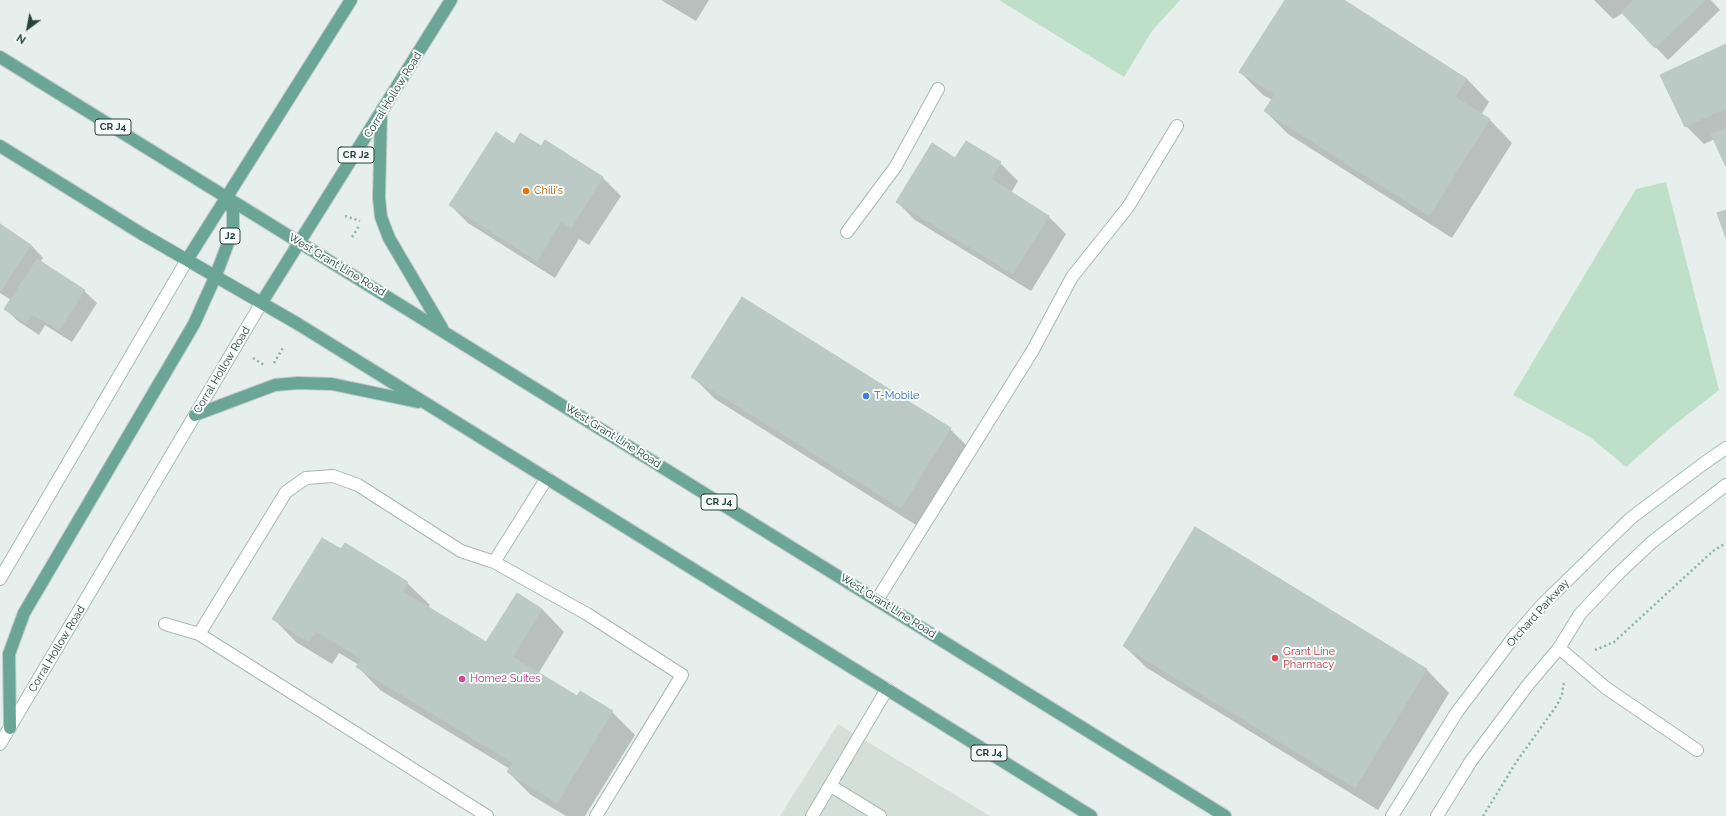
<!DOCTYPE html>
<html>
<head>
<meta charset="utf-8">
<style>
  body { margin:0 }
  #map { position:relative; width:1726px; height:816px; overflow:hidden; background:#e6efeb; font-family:Raleway,sans-serif }
  canvas { display:block }
  .north { position:absolute; left:8px; top:8px; width:40px; height:40px; -webkit-text-stroke:3px #f7fbf9; paint-order:stroke; rotate:212deg; font-size:11px; font-weight:700; line-height:16px; text-align:center; color:#24423a }
  .north::after { content:''; display:block; margin:auto; width:14px; height:18px; background:#24423a; clip-path:polygon(50% 0,100% 100%,50% 72%,0 100%) }
</style>
</head>
<body>
<div id="map">
<canvas width="1726" height="816"></canvas>
<div class="north">N</div>
</div>
<script>
const g = document.querySelector('canvas').getContext('2d');
g.lineJoin = 'round';
function fillPath(path, color) { g.fillStyle = color; g.fill(path, 'evenodd'); }
const toPath = rows => new Path2D(rows.map(r => 'M' + r).join(''));
function stroke(path, color, width, dash) { g.strokeStyle = color; g.lineWidth = width; g.lineCap = dash ? 'butt' : 'round'; g.setLineDash(dash || []); g.stroke(path); }
function drawText(font, color, halo, rows, align = 'center') {
  g.font = font + ' Raleway,sans-serif'; g.lineWidth = 4; g.setLineDash([]); g.textBaseline = 'middle'; g.strokeStyle = halo; g.fillStyle = color; for (const [text, x, y, turn = 0] of rows) {
    g.save(); g.translate(x, y); g.rotate((+turn || 0) * Math.PI / 180); g.textAlign = isNaN(turn) ? turn : align; if (halo) g.strokeText(text, 0, 0); g.fillText(text, 0, 0); g.restore();
  }
}
fillPath(toPath([
  [838,724,990,816,780,816]
]), '#d4dfda');
fillPath(toPath([
  [999,0,1180,0,1152,31,1124,77],
  [1666,182,1719,390,1668,430,1626,467,1590,437,1513,395,1636,189]
]), '#bfe0c8');
fillPath(toPath([
  [661,0,709,0,696,21],
  [1286,0,1342,0,1467,79,1489,102,1481,115,1490,120,1512,143,1452,238,1288,134,1265,111,1272,100,1263,95,1240,72],
  [1594,0,1711,0,1720,10,1668,60,1623,13,1613,19],
  [1726,45,1726,165,1715,139,1704,144,1686,126],
  [545,141,603,178,621,196,589,245,579,239,555,278,468,223,450,205,514,145,541,147],
  [956,159,1000,163,1018,181,1011,193,1048,216,1066,234,1031,291,915,220,897,202],
  [0,226,31,245,43,258,40,262,84,291,97,303,72,342,45,325,39,335,18,321,5,309,11,300,0,293],
  [742,299,950,429,973,452,924,530,715,399,693,377],
  [1196,529,1427,670,1449,693,1378,810,1147,668,1124,646],
  [341,551,407,583,430,605,428,608,487,644,517,594,542,609,564,632,538,674,577,698,612,712,635,735,585,816,566,816,531,795,508,772,510,769,380,690,358,667,359,665,339,653,332,664,296,642,274,619]
]), '#0003');
const building = toPath([
  [1285,0,1344,0,1467,79,1455,97,1490,119,1429,216,1264,111,1275,94,1239,72,1285,0],
  [1633,0,1705,0,1655,48,1621,12,1633,0],
  [1726,44,1726,108,1685,127,1660,75,1726,44],
  [1726,128,1726,167,1711,134,1726,128],
  [496,132,514,144,520,133,541,146,545,140,603,177,571,228,561,222,537,261,449,205,496,132],
  [966,141,1001,162,991,179,1049,216,1013,274,896,202,932,143,955,158,966,141],
  [1726,210,1726,238,1717,213,1726,210],
  [0,224,31,245,1,291,0,290,0,224],
  [37,259,85,290,59,330,32,314,26,323,4,309,37,259],
  [742,297,951,428,901,508,691,377,742,297],
  [1195,527,1427,669,1355,788,1123,646,1195,527],
  [322,538,341,549,345,543,408,582,402,591,486,642,517,593,542,609,513,657,577,696,580,691,613,711,557,803,507,772,513,763,356,667,361,659,316,631,309,642,272,619,322,538]
]);
fillPath(building, '#bbcac4');
stroke(building, '#b8c9c2', 1);
const lane = toPath([
  [847,232,896,166,938,89],
  [494,562,587,614,682,675,596,816],
  [877,600,1033,350,1072,277,1128,207,1177,126],
  [165,624,199,634,286,492,306,478,333,476,358,485,461,551,494,562,547,478],
  [199,634,487,816],
  [1559,648,1606,688,1697,750],
  [831,786,880,816],
  [812,816,887,689]
]);
const secondary = toPath([
  [0,579,187,260],
  [0,744,262,302],
  [1392,816,1457,712,1513,638,1542,605,1631,518,1703,464,1726,448],
  [1437,816,1471,761,1527,686,1559,648,1580,614,1618,574,1652,542,1726,485]
]);
const primary = toPath([
  [0,57,1225,816],
  [381,114,379,198,381,217,389,238,442,328],
  [0,146,142,234,298,324,1091,816],
  [187,260,351,0],
  [262,302,451,0],
  [195,415,275,385,298,383,332,384,418,402],
  [10,728,9,654,24,613,194,324,216,275,233,230,233,211,226,198]
]);
stroke(lane, '#a8b8b2', 14);
stroke(secondary, '#a4bbb3', 14);
stroke(primary, '#c2cac8', 14);
stroke(toPath([
  [345,216,360,221],
  [352,237,360,225],
  [253,358,264,365],
  [274,363,284,346],
  [1595,650,1614,642,1713,551,1726,543],
  [1483,816,1517,761,1557,705,1562,695,1563,685,1566,681]
]), '#86b3a5', 2.5, [2, 3]);
stroke(lane, '#fff', 12);
stroke(secondary, '#fff', 12);
stroke(primary, '#6aa596', 12);
for (const [x, y, r, color] of [
  [526,191,4,"#e8710a"],
  [866,396,4,"#3f7fe0"],
  [1275,658,4,"#e0444e"],
  [462,679,4,"#d1479c"]
]) { const dot = new Path2D(); dot.arc(x, y, r, 0, 2 * Math.PI); g.fillStyle = color; g.fill(dot); stroke(dot, '#f7fbf9', 1.5); }
for (const [x, y, w] of [
  [113,127,36],
  [356,155,36],
  [230,236,20],
  [719,502,36],
  [989,753,36]
]) { const box = new Path2D(); box.roundRect(x - w / 2, y - 8, w, 16, 3); g.fillStyle = '#f7fbf9'; g.fill(box); stroke(box, '#24423a', 1); }
drawText('bold 10px', '#24423a', null, [
  ["CR J4",113,127],
  ["CR J2",356,155],
  ["J2",230,236],
  ["CR J4",719,502],
  ["CR J4",989,753]
]);
drawText('11px', '#24423a', '#f7fbf9', [
  ["Corral Hollow Road",393,95,-58],
  ["West Grant Line Road",337,265,31],
  ["Corral Hollow Road",222,370,-59],
  ["West Grant Line Road",613,436,32],
  ["West Grant Line Road",888,606,32],
  ["Orchard Parkway",1538,613,-48],
  ["Corral Hollow Road",57,649,-59]
]);
drawText('11px', '#c56008', '#f7fbf9', [
  ["Chili's",534,191]
], 'left');
drawText('11px', '#366cbe', '#f7fbf9', [
  ["T-Mobile",874,396]
], 'left');
drawText('11px', '#be3a42', '#f7fbf9', [
  ["Grant Line",1283,652],
  ["Pharmacy",1283,665]
], 'left');
drawText('11px', '#b23c85', '#f7fbf9', [
  ["Home2 Suites",470,679]
], 'left');
</script>
</body>
</html>
